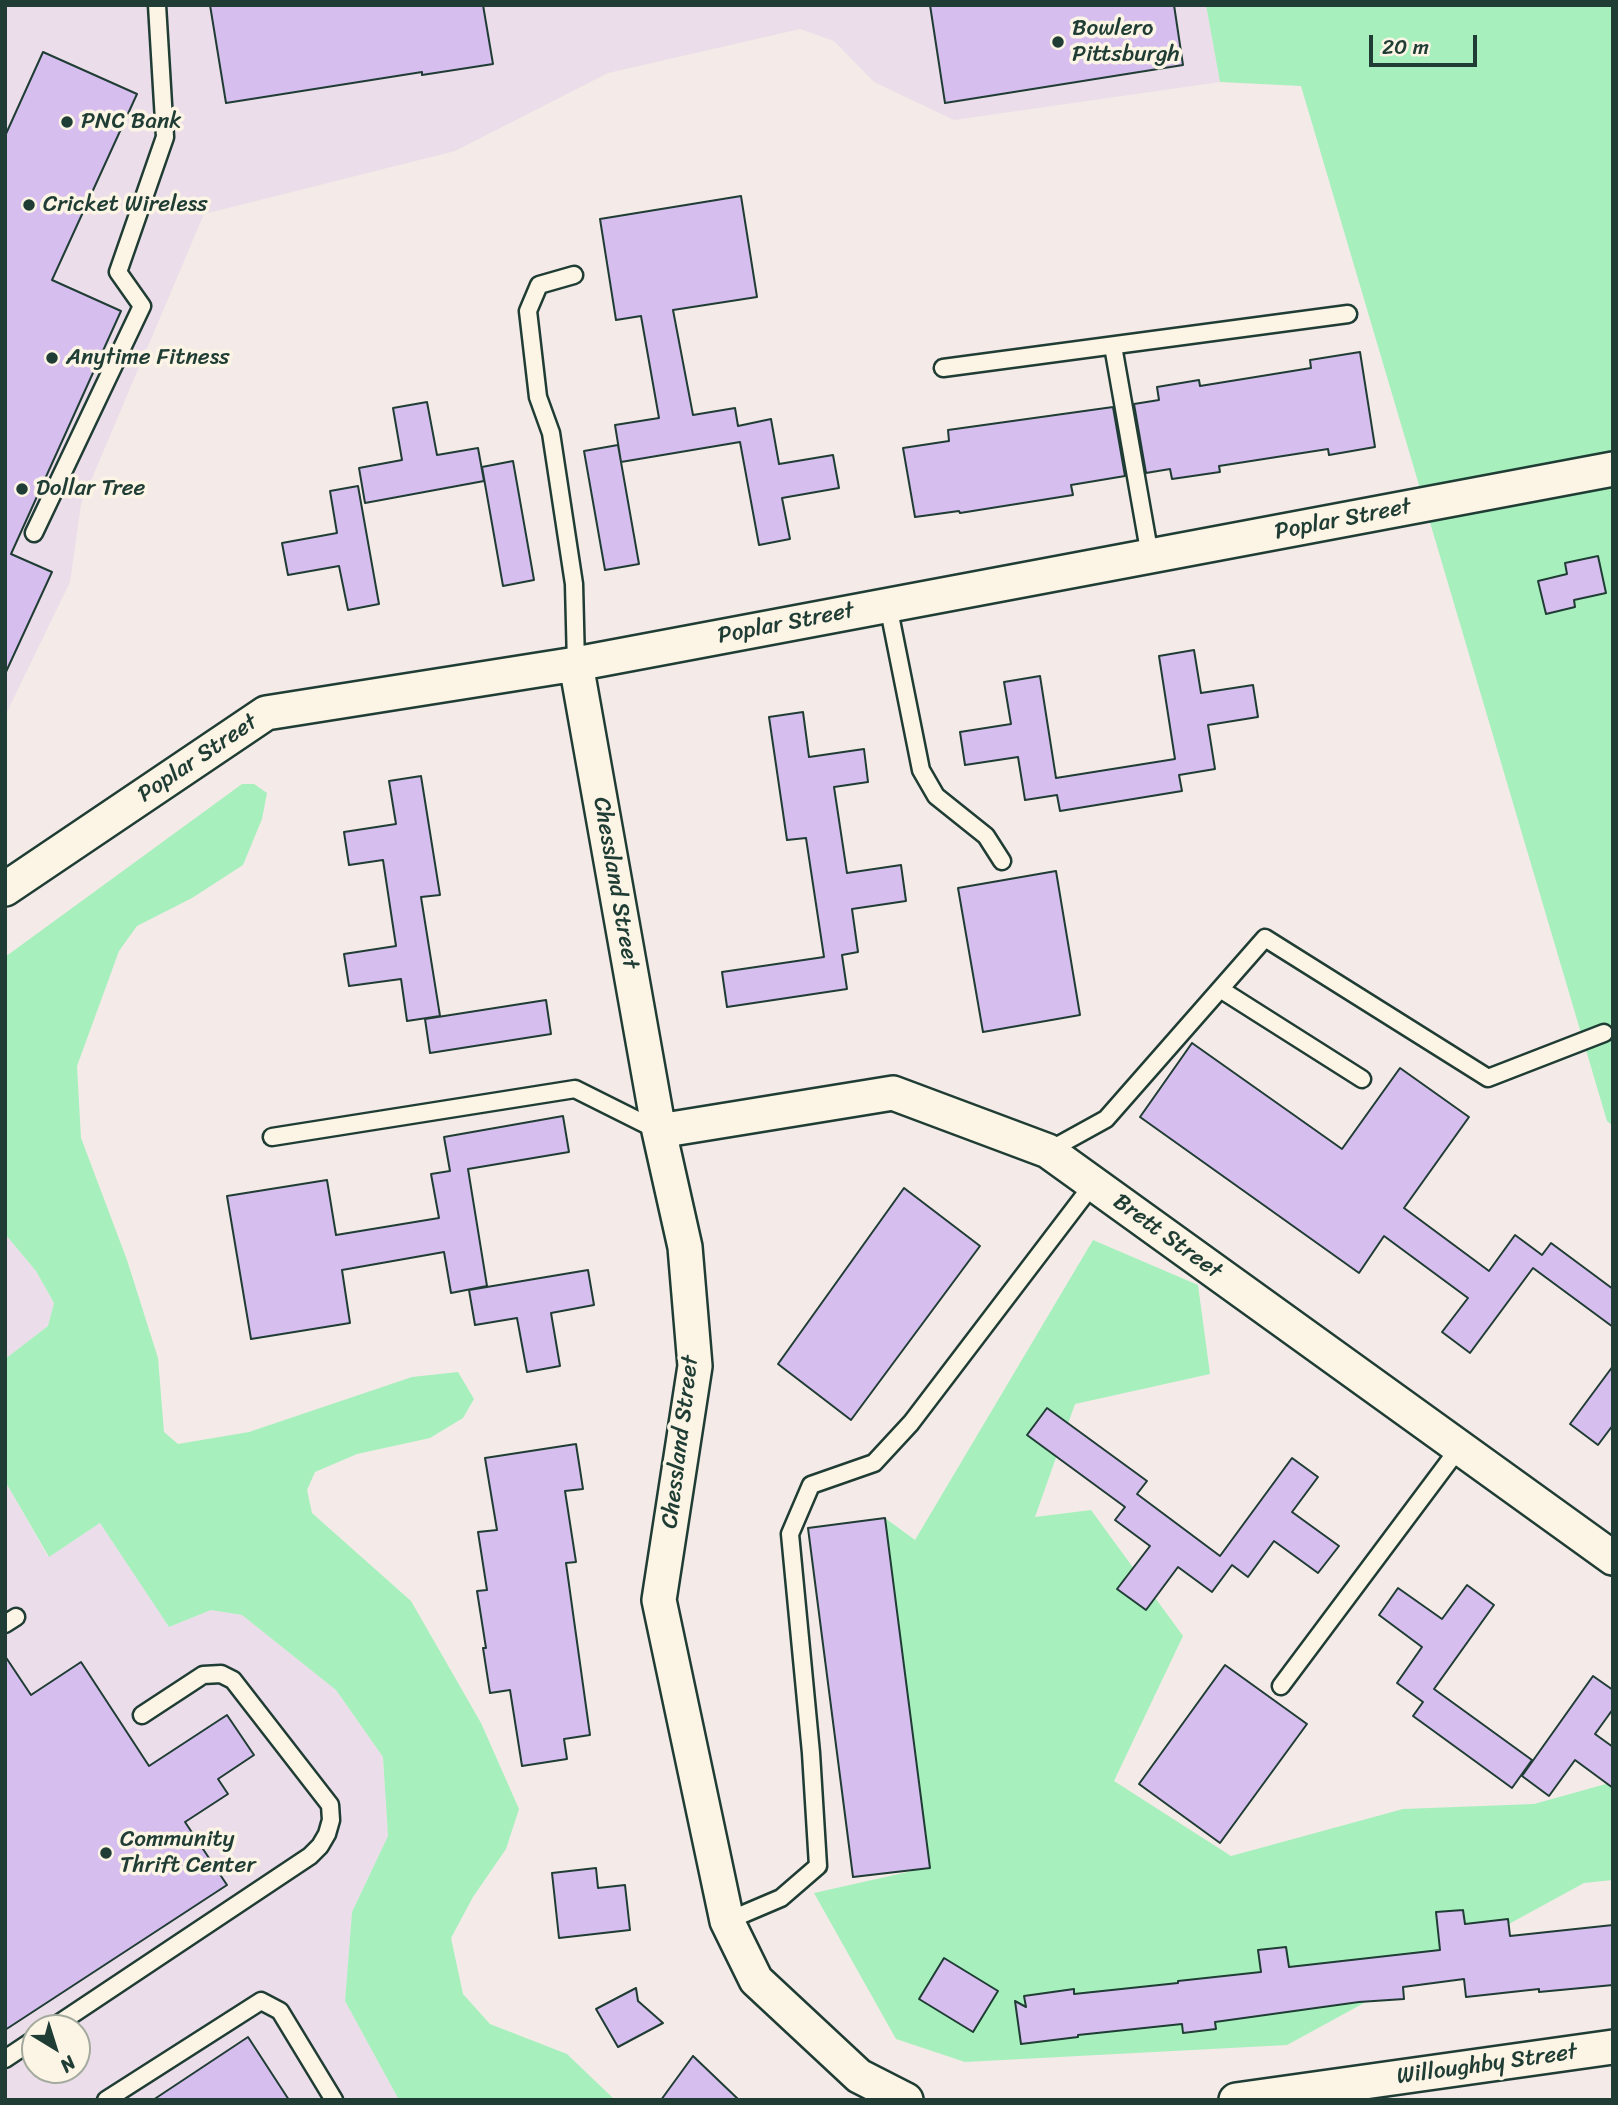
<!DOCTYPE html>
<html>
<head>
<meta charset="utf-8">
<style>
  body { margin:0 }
  #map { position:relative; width:1618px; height:2105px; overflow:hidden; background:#f4eae7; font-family:Sriracha,sans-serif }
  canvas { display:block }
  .frame { position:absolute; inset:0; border:7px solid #1f3d34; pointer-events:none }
  .north { position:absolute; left:21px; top:2014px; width:70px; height:70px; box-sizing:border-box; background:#fcf5e5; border:2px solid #a4ab9e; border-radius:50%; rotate:142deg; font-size:19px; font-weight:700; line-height:28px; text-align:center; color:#1f3d34 }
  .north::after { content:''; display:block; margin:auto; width:24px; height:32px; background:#1f3d34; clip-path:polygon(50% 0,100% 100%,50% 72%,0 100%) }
  .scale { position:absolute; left:1369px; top:35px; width:108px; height:32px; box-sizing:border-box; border:4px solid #1f3d34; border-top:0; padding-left:9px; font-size:21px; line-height:24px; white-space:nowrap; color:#1f3d34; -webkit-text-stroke:5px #fcf5e5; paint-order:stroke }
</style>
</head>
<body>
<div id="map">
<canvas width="1618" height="2105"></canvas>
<div class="frame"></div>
<div class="north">N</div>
<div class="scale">20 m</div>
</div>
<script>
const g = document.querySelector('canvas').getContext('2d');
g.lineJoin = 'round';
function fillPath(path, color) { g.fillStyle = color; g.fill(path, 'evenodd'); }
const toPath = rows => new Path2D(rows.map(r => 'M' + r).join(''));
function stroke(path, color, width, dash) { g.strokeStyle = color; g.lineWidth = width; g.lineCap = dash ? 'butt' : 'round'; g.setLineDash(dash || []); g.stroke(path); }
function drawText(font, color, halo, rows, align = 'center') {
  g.font = font + ' Sriracha,sans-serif'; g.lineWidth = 7; g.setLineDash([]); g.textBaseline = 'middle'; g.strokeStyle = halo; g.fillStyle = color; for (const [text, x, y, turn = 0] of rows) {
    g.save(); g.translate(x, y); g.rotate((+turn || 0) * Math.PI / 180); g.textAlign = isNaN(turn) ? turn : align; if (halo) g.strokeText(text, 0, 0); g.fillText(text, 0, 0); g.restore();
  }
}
fillPath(toPath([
  [5,5,1206,5,1220,82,954,120,874,82,834,41,800,29,608,73,455,151,204,214,81,504,70,582,5,716],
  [5,1234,36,1271,54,1303,48,1326,5,1359],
  [5,1481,48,1557,100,1523,169,1627,211,1610,242,1615,336,1690,383,1757,388,1836,352,1912,345,2001,399,2100,5,2100],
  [35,2028,77,2028,77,2070,35,2070]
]), '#ebdde9');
fillPath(toPath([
  [1206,5,1613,5,1613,1126,1607,1121,1301,86,1220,82],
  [242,784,254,784,267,793,262,819,243,865,192,898,137,926,119,951,77,1066,81,1138,127,1260,158,1358,164,1432,178,1444,249,1432,412,1377,458,1372,474,1399,463,1418,430,1438,357,1454,315,1472,307,1490,312,1513,411,1601,481,1723,519,1809,506,1849,473,1897,451,1938,463,1994,490,2024,567,2054,615,2100,399,2100,345,2001,352,1912,388,1836,383,1757,336,1690,242,1615,211,1610,169,1627,100,1523,49,1557,5,1481,5,1359,48,1326,54,1303,36,1271,5,1234,5,957],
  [1093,1240,1198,1285,1210,1374,1075,1404,1035,1517,1091,1510,1183,1636,1114,1781,1231,1856,1403,1809,1534,1804,1613,1782,1613,1880,1584,1883,1287,2045,965,2062,896,2039,814,1893,930,1867,885,1518,915,1540]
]), '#a7f0be');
const building = toPath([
  [210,5,483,5,493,64,422,75,422,72,226,103,210,5],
  [930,5,1174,5,1183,65,945,103,930,5],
  [43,52,137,94,52,280,121,311,11,554,52,572,5,674,5,136,43,52],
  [741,196,757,297,673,310,693,415,735,408,738,426,771,419,779,464,833,455,839,488,782,498,790,539,759,545,740,442,621,462,615,425,659,418,641,316,616,320,600,219,741,196],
  [1360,352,1375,447,1329,455,1328,449,1219,466,1220,472,1172,479,1170,469,1146,473,1134,404,1159,400,1157,387,1199,380,1200,386,1311,368,1310,360,1360,352],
  [427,402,437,455,478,448,484,481,365,503,359,468,402,460,393,408,427,402],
  [1113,407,1125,476,1071,485,1073,495,960,513,959,511,915,517,903,448,949,441,948,430,1113,407],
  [618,445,639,564,605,570,584,451,618,445],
  [513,461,534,580,503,586,482,467,513,461],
  [358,486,379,604,348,610,339,566,288,575,282,543,337,533,330,491,358,486],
  [1598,556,1606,593,1574,600,1575,607,1546,614,1538,581,1567,574,1565,563,1598,556],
  [1194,650,1201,693,1253,685,1258,717,1208,725,1215,769,1179,775,1182,791,1060,811,1057,795,1025,800,1018,757,965,765,960,732,1011,724,1004,682,1040,676,1056,778,1175,759,1159,656,1194,650],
  [803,712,809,757,864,749,868,782,834,787,847,873,901,865,906,901,852,909,858,952,842,955,847,989,727,1007,722,972,824,957,806,838,787,840,769,717,803,712],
  [421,776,440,895,421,897,440,1016,407,1021,401,979,349,986,344,954,396,946,383,860,349,865,344,832,396,824,389,781,421,776],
  [1056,871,1080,1015,983,1032,958,888,1056,871],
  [546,1000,551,1034,430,1053,425,1019,546,1000],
  [1192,1043,1342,1149,1400,1068,1469,1117,1404,1208,1489,1271,1515,1235,1542,1255,1551,1243,1613,1289,1613,1327,1533,1268,1470,1353,1442,1332,1468,1298,1384,1236,1359,1273,1140,1117,1192,1043],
  [563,1116,569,1152,468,1169,487,1286,451,1293,444,1252,342,1270,350,1323,251,1339,227,1196,327,1180,336,1235,439,1218,431,1174,450,1171,444,1137,563,1116],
  [904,1188,980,1246,851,1420,778,1364,904,1188],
  [588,1270,594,1305,551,1313,560,1366,527,1372,517,1318,475,1325,469,1290,588,1270],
  [1613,1366,1613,1425,1598,1445,1570,1424,1613,1366],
  [1047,1408,1147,1481,1137,1494,1220,1556,1292,1458,1318,1477,1292,1512,1339,1546,1318,1573,1274,1541,1248,1577,1232,1565,1212,1592,1178,1567,1146,1610,1117,1589,1150,1546,1115,1520,1125,1507,1027,1435,1047,1408],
  [576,1444,583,1489,565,1491,576,1562,566,1563,590,1735,564,1739,567,1759,522,1766,510,1690,490,1693,483,1648,486,1648,477,1591,487,1590,478,1532,497,1530,485,1458,576,1444],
  [885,1518,930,1868,853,1877,808,1528,885,1518],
  [1467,1585,1494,1605,1434,1689,1532,1760,1512,1788,1413,1716,1423,1702,1397,1683,1422,1647,1379,1615,1398,1588,1442,1619,1467,1585],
  [5,1656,31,1695,81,1662,149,1766,227,1715,254,1755,218,1779,228,1794,185,1822,227,1885,5,2030,5,1656],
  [1225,1665,1307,1724,1220,1843,1139,1784,1225,1665],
  [1593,1676,1613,1690,1613,1709,1595,1734,1613,1747,1613,1788,1575,1760,1549,1796,1522,1776,1593,1676],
  [596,1868,598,1888,625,1885,630,1930,559,1938,552,1873,596,1868],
  [1463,1910,1465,1924,1508,1919,1510,1936,1613,1925,1613,1985,1539,1992,1539,1989,1466,1997,1464,1979,1403,1987,1404,1999,1359,2002,1215,2022,1216,2029,1183,2033,1182,2024,1078,2035,1078,2037,1021,2044,1015,2001,1026,2007,1024,1996,1074,1989,1074,1994,1178,1983,1178,1981,1261,1972,1258,1950,1286,1947,1289,1967,1440,1950,1436,1912,1463,1910],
  [944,1958,998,1991,973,2032,919,1999,944,1958],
  [636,1988,638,2001,663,2023,618,2047,596,2009,636,1988],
  [248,2037,289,2100,153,2100,248,2037],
  [693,2056,739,2100,661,2100,693,2056]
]);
fillPath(building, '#d6beee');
stroke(building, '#1f3d34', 2);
const service = toPath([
  [574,275,539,285,528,311,538,397,551,433,574,584,576,664],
  [1113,346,1150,556],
  [943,368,1348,314],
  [34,533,142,306,118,272,165,137,157,5],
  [888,605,921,770,936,796,986,836,1002,861],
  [1220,989,1362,1079],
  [272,1137,575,1089,659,1131],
  [1048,1151,1106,1119,1265,938,1488,1078,1604,1033],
  [5,1624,16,1617],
  [1281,1686,1459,1448],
  [727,1921,781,1898,818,1866,811,1753,790,1534,811,1485,874,1463,911,1423,1093,1184],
  [52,2028,310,1856,320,1846,327,1834,331,1820,330,1805,233,1680,221,1674,203,1675,142,1715],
  [5,2059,35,2039],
  [106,2100,261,2001,280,2011,334,2100]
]);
const minor = toPath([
  [576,664,659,1131,685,1247,695,1366,659,1600,727,1921,756,1980,859,2076,906,2100],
  [5,889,266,713,576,664,1613,469],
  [659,1131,893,1093,1048,1151,1613,1558],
  [1236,2100,1613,2047]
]);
stroke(service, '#1f3d34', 21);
stroke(minor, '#1f3d34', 38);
stroke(service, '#fcf5e5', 16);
stroke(minor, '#fcf5e5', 33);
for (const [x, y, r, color] of [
  [1058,42,7,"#1f3d34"],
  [67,122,7,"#1f3d34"],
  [29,205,7,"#1f3d34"],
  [52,358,7,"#1f3d34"],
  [22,489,7,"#1f3d34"],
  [106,1853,7,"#1f3d34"]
]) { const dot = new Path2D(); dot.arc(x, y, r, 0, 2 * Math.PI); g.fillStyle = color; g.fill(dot); stroke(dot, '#fcf5e5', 2.5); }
drawText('23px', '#1f3d34', '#fcf5e5', [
  ["Bowlero",1072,29],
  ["Pittsburgh",1072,55],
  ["PNC Bank",81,122],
  ["Cricket Wireless",43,205],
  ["Anytime Fitness",66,358],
  ["Dollar Tree",36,489],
  ["Community",120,1840],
  ["Thrift Center",120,1866]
], 'left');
drawText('23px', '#1f3d34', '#fcf5e5', [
  ["Poplar Street",1343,520,-11],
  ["Poplar Street",786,624,-11],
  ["Poplar Street",198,759,-34],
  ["Chessland Street",615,883,80],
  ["Brett Street",1167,1237,36],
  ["Chessland Street",681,1442,-83],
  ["Willoughby Street",1487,2065,-8]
]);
</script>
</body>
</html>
